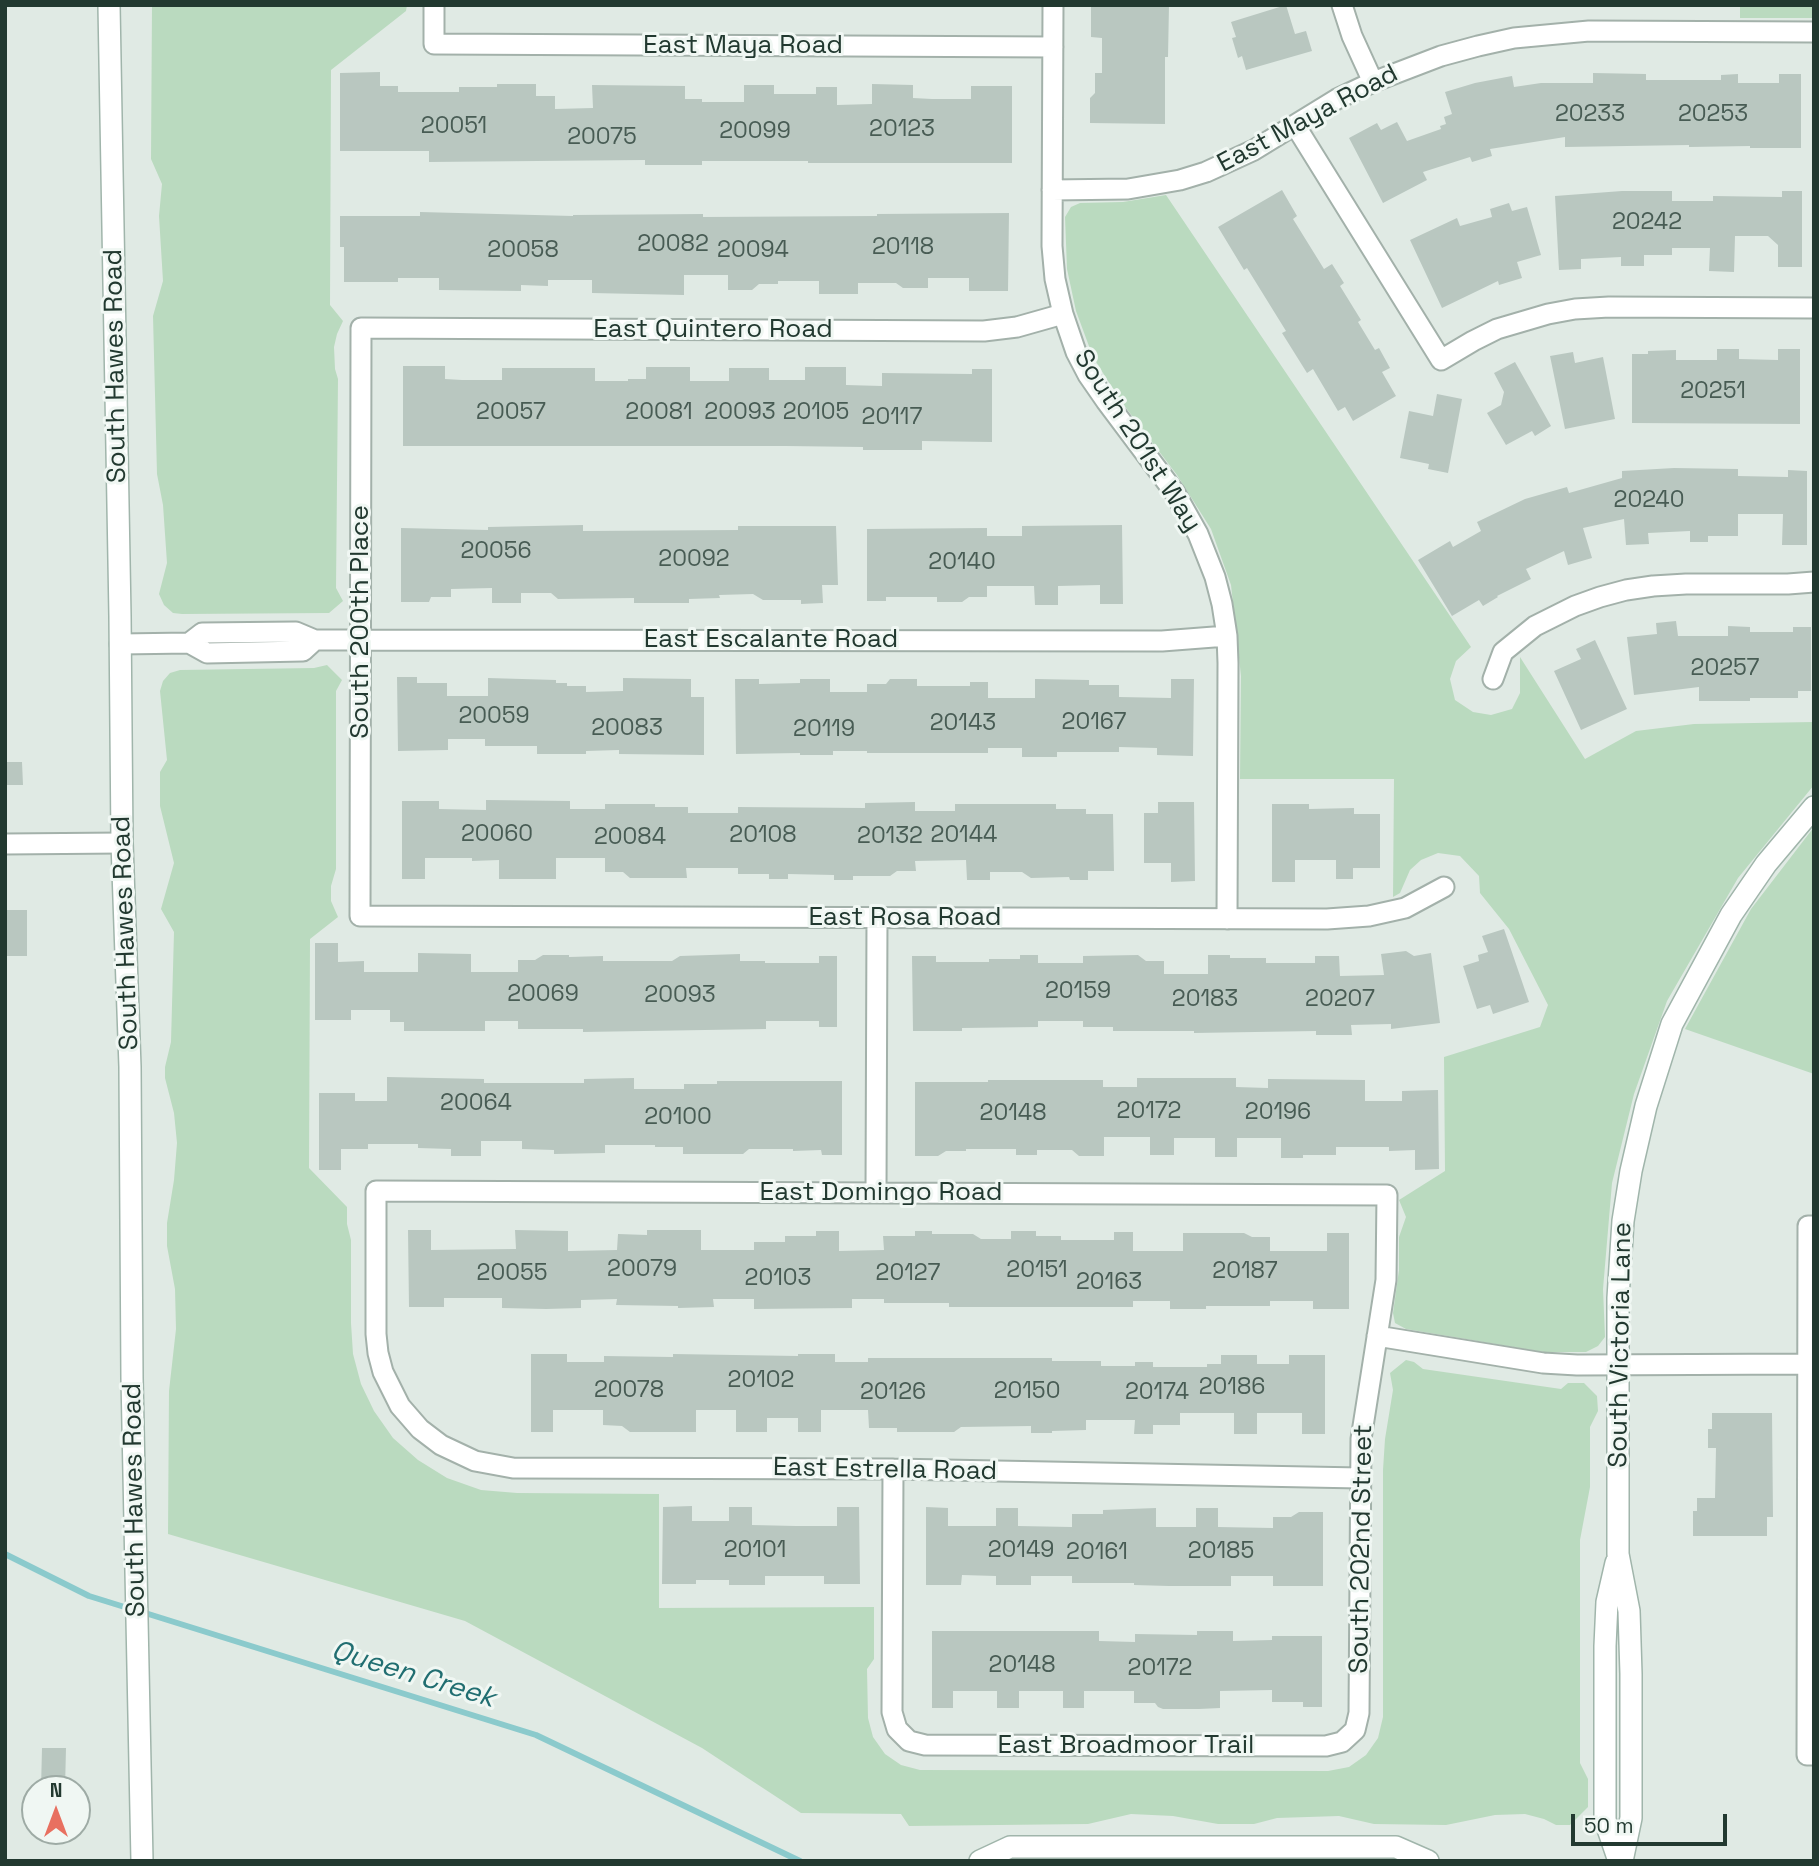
<!DOCTYPE html>
<html>
<head>
<meta charset="utf-8">
<style>
  body { margin:0 }
  #map { position:relative; width:1819px; height:1866px; overflow:hidden; background:#e0eae4; font-family:"Space Grotesk",sans-serif }
  canvas { display:block }
  .frame { position:absolute; inset:0; border:7px solid #223930; pointer-events:none }
  .north { position:absolute; left:21px; top:1775px; width:70px; height:70px; box-sizing:border-box; background:#f0f7f3; border:2px solid #9eaba5; border-radius:50%; rotate:0deg; font-size:19px; font-weight:700; line-height:28px; text-align:center; color:#223930 }
  .north::after { content:''; display:block; margin:auto; width:24px; height:32px; background:#e87060; clip-path:polygon(50% 0,100% 100%,50% 72%,0 100%) }
  .scale { position:absolute; left:1571px; top:1814px; width:156px; height:32px; box-sizing:border-box; border:4px solid #223930; border-top:0; padding-left:9px; font-size:21px; line-height:24px; white-space:nowrap; color:#223930; -webkit-text-stroke:5px #f0f7f3; paint-order:stroke }
</style>
</head>
<body>
<div id="map">
<canvas width="1819" height="1866"></canvas>
<div class="frame"></div>
<div class="north">N</div>
<div class="scale">50 m</div>
</div>
<script>
const g = document.querySelector('canvas').getContext('2d');
g.lineJoin = 'round';
function fillPath(path, color) { g.fillStyle = color; g.fill(path, 'evenodd'); }
const toPath = rows => new Path2D(rows.map(r => 'M' + r).join(''));
function stroke(path, color, width, dash) { g.strokeStyle = color; g.lineWidth = width; g.lineCap = dash ? 'butt' : 'round'; g.setLineDash(dash || []); g.stroke(path); }
function drawText(font, color, halo, rows, align = 'center') {
  g.font = font + ' "Space Grotesk",sans-serif'; g.lineWidth = 6; g.setLineDash([]); g.textBaseline = 'middle'; g.strokeStyle = halo; g.fillStyle = color; for (const [text, x, y, turn = 0] of rows) {
    g.save(); g.translate(x, y); g.rotate((+turn || 0) * Math.PI / 180); g.textAlign = isNaN(turn) ? turn : align; if (halo) g.strokeText(text, 0, 0); g.fillText(text, 0, 0); g.restore();
  }
}
fillPath(toPath([
  [152,5,407,5,406,11,331,70,330,305,343,321,337,334,334,347,335,369,338,379,336,588,343,601,329,613,182,614,173,613,164,605,159,594,167,563,163,505,157,474,153,316,163,281,159,216,162,184,151,159],
  [1740,5,1814,5,1814,18,1740,18],
  [1166,195,1471,647,1456,661,1450,679,1455,700,1473,712,1491,715,1512,709,1520,693,1520,657,1585,759,1636,731,1694,724,1814,722,1814,785,1738,878,1667,1001,1634,1094,1612,1183,1603,1289,1605,1337,1598,1346,1586,1352,1543,1352,1406,1329,1395,1323,1393,1313,1399,1270,1399,1237,1406,1217,1399,1200,1445,1171,1444,1057,1540,1027,1548,1005,1509,929,1480,893,1479,876,1460,856,1438,853,1421,860,1410,870,1400,893,1393,897,1394,779,1240,779,1241,676,1231,585,1211,529,1177,475,1120,400,1093,357,1076,311,1067,269,1065,217,1071,207,1080,203,1123,202],
  [327,665,342,680,336,691,336,869,331,886,331,901,338,917,310,939,309,1168,347,1207,347,1224,351,1240,351,1323,353,1354,361,1384,374,1411,393,1438,418,1460,447,1478,481,1490,517,1493,659,1494,659,1608,874,1607,874,1659,867,1669,868,1718,873,1737,885,1754,901,1765,920,1770,1328,1771,1349,1767,1366,1755,1378,1738,1383,1717,1383,1470,1385,1439,1393,1390,1390,1373,1406,1360,1414,1362,1423,1369,1561,1389,1568,1383,1584,1383,1597,1396,1598,1411,1590,1427,1590,1487,1580,1540,1580,1763,1588,1779,1588,1807,1570,1825,1556,1825,1544,1819,1525,1814,1495,1815,1446,1825,1374,1824,1339,1816,1277,1818,1254,1824,1218,1824,1173,1816,1131,1814,1088,1824,909,1826,901,1814,801,1813,702,1748,465,1621,168,1534,169,1391,176,1329,175,1289,167,1246,167,1223,174,1180,177,1143,174,1113,165,1078,165,1067,171,1042,174,932,161,909,174,863,160,806,160,772,167,760,160,691,163,681,170,673,180,670,314,668],
  [1814,827,1814,1074,1685,1029,1751,909]
]), '#badabf');
stroke(toPath([
  [5,1554,89,1596,131,1609],
  [142,1612,536,1735,800,1861]
]), '#8bcacc', 6);
fillPath(toPath([
  [1091,5,1169,5,1168,57,1165,57,1165,124,1090,123,1090,98,1095,93,1095,73,1102,73,1102,38,1091,37],
  [1286,5,1295,34,1306,31,1312,51,1246,70,1242,56,1238,58,1232,38,1236,37,1231,22],
  [380,72,380,86,398,86,398,92,459,92,459,87,497,87,497,84,536,84,536,96,555,96,555,109,593,108,592,85,685,86,685,99,702,99,702,102,744,102,744,85,774,85,774,94,816,94,816,87,837,87,837,105,872,104,872,84,913,85,913,98,932,99,971,99,971,86,1012,86,1012,163,808,163,808,161,702,161,702,165,645,165,645,160,429,162,429,151,340,151,340,73],
  [1593,73,1646,74,1646,80,1721,80,1721,75,1738,74,1738,83,1779,83,1779,74,1801,74,1801,148,1750,148,1750,146,1689,147,1689,145,1565,147,1565,137,1490,149,1492,156,1472,162,1470,157,1423,172,1427,180,1383,203,1349,138,1377,123,1381,130,1397,122,1407,141,1441,129,1440,126,1446,124,1444,117,1452,114,1445,92,1475,83,1512,76,1514,87,1541,83,1593,83],
  [1282,190,1297,216,1293,219,1324,269,1332,264,1344,283,1340,286,1361,320,1358,322,1375,350,1379,348,1390,368,1382,372,1396,396,1353,421,1345,407,1338,411,1313,369,1307,373,1282,333,1286,331,1247,268,1244,270,1218,227],
  [1622,191,1672,191,1672,201,1713,201,1713,196,1782,197,1782,191,1802,191,1802,267,1778,267,1778,245,1768,236,1735,236,1734,272,1709,271,1710,248,1672,248,1672,255,1644,255,1644,266,1621,266,1621,257,1581,259,1581,269,1559,270,1555,196],
  [1509,203,1512,211,1527,207,1541,255,1517,262,1522,278,1499,285,1498,281,1442,308,1410,240,1457,218,1460,226,1492,217,1490,209],
  [420,212,573,216,573,215,703,214,703,217,877,216,877,214,1009,213,1008,291,969,291,969,278,928,278,928,288,903,288,896,283,858,283,858,294,819,294,819,281,778,281,778,284,759,284,752,290,728,290,728,275,684,275,684,295,592,293,592,280,548,280,548,286,521,285,521,291,439,290,439,278,398,278,398,282,344,282,344,247,340,247,340,216,420,216],
  [1717,349,1739,349,1739,359,1778,360,1778,349,1800,349,1800,424,1632,423,1632,354,1648,354,1648,351,1676,350,1676,360,1717,360],
  [1573,352,1575,363,1603,357,1615,419,1565,429,1550,356],
  [1515,362,1551,426,1535,436,1532,431,1506,445,1487,413,1501,405,1504,392,1494,373],
  [403,366,445,366,445,379,462,380,502,380,502,368,595,368,595,381,628,381,628,379,646,379,646,367,690,367,690,381,729,381,729,368,769,368,769,380,805,380,805,367,846,367,846,385,882,386,882,373,972,374,972,369,992,369,992,442,922,441,922,450,863,450,863,447,786,446,403,446],
  [1437,394,1462,399,1448,473,1428,469,1429,464,1400,458,1409,411,1433,416],
  [1674,468,1738,469,1738,476,1788,477,1788,470,1807,471,1807,545,1782,545,1783,514,1738,514,1738,536,1708,536,1708,542,1690,542,1690,531,1648,533,1649,544,1626,545,1624,519,1583,528,1592,558,1568,565,1564,551,1526,569,1531,579,1497,596,1498,597,1483,606,1479,600,1452,616,1418,560,1450,541,1453,547,1481,531,1477,522,1525,499,1567,487,1569,493,1622,478,1622,471],
  [583,525,583,531,738,530,738,526,836,526,838,585,822,585,823,603,801,604,801,600,763,600,753,594,719,595,720,598,689,599,689,603,634,603,634,598,558,599,551,593,521,593,521,603,492,603,492,588,451,589,451,597,431,597,429,602,401,602,401,528,488,530,488,527],
  [1122,525,1123,604,1100,604,1100,585,1058,586,1058,605,1035,605,1034,586,987,586,987,597,969,597,962,602,937,602,937,597,886,597,886,601,867,601,867,529,987,528,987,536,1022,536,1022,526],
  [1676,621,1678,636,1728,636,1728,626,1750,627,1750,632,1793,632,1793,627,1811,627,1811,691,1798,691,1798,698,1750,698,1750,701,1699,701,1699,687,1634,695,1627,637,1657,634,1656,623],
  [1595,640,1627,709,1581,730,1554,671,1581,659,1576,649],
  [397,677,417,677,417,683,447,683,447,696,488,696,488,678,556,680,556,683,567,683,567,686,586,686,586,692,623,691,623,678,691,679,691,697,704,697,704,755,619,754,619,750,586,751,586,754,537,754,537,746,485,746,485,739,448,739,448,750,398,751],
  [735,679,759,679,759,684,800,683,800,679,830,679,830,692,867,692,867,684,886,684,890,679,917,679,917,686,970,686,970,682,988,682,988,698,1035,698,1035,679,1089,680,1089,685,1119,685,1119,697,1171,698,1171,679,1194,679,1193,756,1157,755,1157,748,1119,747,1119,752,1057,752,1057,757,1022,757,1022,748,988,748,988,753,867,753,867,751,833,751,833,755,800,755,800,753,736,754],
  [5,762,22,762,23,785,5,785],
  [486,800,570,801,570,809,605,809,605,804,655,804,655,807,688,807,688,813,738,813,738,807,865,808,865,803,915,802,915,811,955,811,955,804,1056,804,1056,809,1086,809,1086,814,1113,814,1114,871,1088,871,1088,880,1070,880,1069,877,1031,878,1022,872,990,872,990,880,967,880,966,860,915,861,916,871,897,871,890,876,853,876,853,880,834,880,834,875,788,874,788,879,769,879,769,874,738,874,738,868,686,868,687,878,630,878,623,872,605,872,605,858,556,858,556,879,499,879,499,860,472,861,472,858,425,858,425,879,402,879,402,801,439,801,439,809,486,810],
  [1158,802,1194,802,1195,881,1171,882,1171,863,1144,863,1144,813,1158,813],
  [1272,804,1309,804,1309,809,1354,808,1354,814,1380,814,1380,868,1353,868,1353,879,1336,879,1336,860,1295,860,1295,882,1272,882],
  [5,910,27,910,27,956,5,956],
  [1504,929,1529,1002,1493,1014,1490,1005,1477,1009,1463,966,1479,961,1478,955,1488,952,1482,936],
  [315,943,338,943,338,962,364,961,364,972,418,972,418,953,471,954,471,972,518,972,518,960,535,960,543,955,569,955,569,957,603,956,603,961,672,961,680,956,740,954,740,961,765,961,765,963,819,963,819,956,837,956,837,1027,819,1027,819,1021,766,1021,766,1029,583,1032,583,1029,518,1029,518,1021,485,1021,485,1031,404,1031,404,1022,390,1022,390,1010,351,1010,351,1020,315,1020],
  [1406,951,1414,956,1431,953,1440,1023,1391,1029,1391,1024,1351,1025,1352,1035,1316,1035,1316,1031,1194,1033,1194,1031,1113,1031,1113,1027,1083,1027,1083,1021,1038,1021,1038,1027,962,1028,962,1031,913,1031,912,956,936,956,936,962,989,962,989,959,1020,959,1020,955,1038,955,1038,963,1083,963,1083,956,1138,955,1146,961,1164,961,1164,974,1208,974,1208,955,1230,955,1230,958,1266,958,1266,963,1315,963,1315,956,1339,956,1340,976,1384,975,1381,954],
  [387,1077,484,1079,484,1083,584,1083,584,1079,634,1078,634,1089,684,1089,684,1084,717,1084,717,1081,842,1081,842,1155,822,1155,821,1150,793,1151,793,1149,749,1149,743,1154,683,1154,683,1147,655,1147,655,1145,605,1145,605,1153,554,1154,554,1150,522,1149,522,1141,481,1141,481,1156,451,1156,451,1149,418,1148,418,1144,368,1144,368,1149,341,1149,341,1170,319,1170,319,1093,355,1093,355,1101,387,1101],
  [1137,1078,1236,1078,1236,1087,1268,1088,1268,1079,1365,1080,1365,1101,1402,1101,1402,1091,1438,1090,1439,1169,1415,1170,1415,1150,1389,1151,1389,1147,1336,1147,1336,1155,1303,1155,1303,1158,1281,1158,1281,1138,1237,1138,1237,1157,1215,1157,1215,1138,1174,1138,1174,1155,1150,1155,1150,1137,1104,1137,1104,1156,1079,1156,1072,1150,1037,1150,1037,1155,1016,1155,1016,1149,966,1149,966,1151,946,1151,938,1156,915,1156,915,1082,988,1082,988,1080,1103,1080,1103,1087,1137,1087],
  [408,1230,431,1230,431,1250,516,1249,515,1230,568,1231,568,1251,617,1250,618,1234,647,1235,647,1230,701,1230,701,1250,754,1250,754,1242,785,1242,785,1236,816,1236,816,1231,839,1231,839,1251,884,1250,883,1236,915,1236,915,1231,932,1231,932,1234,973,1234,981,1239,1011,1239,1011,1231,1036,1231,1036,1236,1061,1236,1061,1240,1114,1240,1114,1232,1133,1232,1133,1251,1183,1251,1183,1233,1244,1233,1252,1237,1270,1237,1270,1251,1327,1251,1327,1233,1349,1233,1349,1309,1313,1309,1313,1301,1270,1301,1270,1306,1206,1306,1206,1309,1170,1309,1170,1301,1133,1301,1133,1307,949,1307,949,1303,884,1303,884,1299,852,1299,852,1308,754,1309,754,1299,713,1299,714,1307,678,1308,678,1306,616,1305,617,1299,581,1300,581,1308,546,1309,502,1308,502,1298,444,1298,444,1307,409,1307],
  [531,1354,567,1354,567,1362,604,1362,604,1356,673,1357,673,1354,798,1356,798,1354,835,1354,835,1362,868,1362,868,1358,1052,1358,1052,1361,1101,1361,1101,1366,1135,1366,1135,1362,1153,1362,1153,1367,1207,1367,1207,1364,1221,1364,1221,1355,1257,1355,1257,1364,1289,1364,1289,1355,1325,1355,1325,1434,1302,1434,1302,1413,1257,1413,1257,1434,1234,1434,1234,1413,1180,1413,1180,1425,1153,1425,1153,1434,1134,1434,1135,1420,1086,1420,1086,1430,1052,1431,1052,1433,1031,1433,1031,1426,961,1427,954,1432,897,1432,897,1428,869,1428,868,1410,821,1410,821,1432,798,1432,798,1418,767,1418,767,1432,736,1432,736,1410,696,1410,696,1432,630,1432,622,1426,603,1425,603,1410,553,1410,553,1432,531,1432],
  [1712,1413,1772,1413,1773,1517,1767,1517,1767,1536,1693,1536,1693,1511,1697,1511,1697,1498,1715,1498,1716,1448,1708,1448,1708,1429,1712,1429],
  [692,1506,692,1521,729,1521,729,1507,752,1507,752,1525,796,1526,837,1526,837,1507,859,1507,860,1584,824,1584,824,1576,765,1576,765,1585,729,1585,729,1580,696,1580,696,1584,662,1584,663,1507],
  [926,1507,948,1508,948,1526,996,1526,996,1508,1018,1508,1018,1526,1072,1527,1072,1514,1103,1514,1103,1510,1156,1508,1156,1527,1196,1527,1196,1508,1218,1508,1218,1527,1273,1528,1273,1517,1291,1517,1299,1512,1323,1512,1323,1586,1273,1586,1273,1576,1231,1576,1231,1586,1169,1586,1134,1585,1134,1583,1072,1583,1072,1576,1031,1576,1031,1585,996,1585,996,1576,962,1575,961,1585,926,1585],
  [932,1631,1099,1631,1099,1641,1135,1642,1135,1634,1197,1635,1197,1631,1233,1631,1233,1641,1272,1640,1272,1636,1322,1636,1322,1707,1303,1707,1303,1702,1272,1702,1272,1690,1220,1691,1220,1708,1199,1709,1163,1709,1158,1707,1155,1703,1134,1703,1134,1691,1084,1691,1084,1708,1063,1708,1063,1691,1019,1691,1019,1708,997,1708,997,1691,953,1691,953,1708,932,1708],
  [42,1748,66,1748,65,1789,41,1789]
]), '#b9c7c0');
const street = toPath([
  [434,5,434,44,1053,47],
  [1053,5,1052,246,1055,279,1063,314,1076,352,1088,375,1106,401,1175,493,1198,534,1215,577,1222,604,1227,636,1228,663,1227,919],
  [1342,5,1352,36,1373,82],
  [1295,125,1441,360,1473,341,1497,329,1548,314,1575,309,1609,307,1814,308],
  [1052,190,1128,189,1180,180,1206,172,1254,150,1337,99,1373,82,1441,56,1478,46,1514,38,1589,31,1814,32],
  [1063,314,1017,327,984,331,361,328,360,916,1327,919,1369,916,1405,908,1444,887],
  [189,643,202,633,296,632,315,640,360,640,1162,641,1227,636],
  [120,644,189,643,207,653,303,651,315,640],
  [1493,679,1503,652,1535,626,1575,606,1600,597,1626,590,1653,586,1686,584,1788,584,1814,582],
  [5,844,122,843],
  [876,1192,877,918],
  [1814,1226,1808,1226,1807,1755,1814,1755],
  [1377,1336,1543,1363,1577,1365,1808,1364],
  [893,1469,892,1712,897,1729,909,1741,925,1745,1326,1746,1342,1742,1355,1730,1359,1713,1361,1439,1386,1280,1387,1195,376,1191,376,1334,378,1353,383,1372,400,1406,420,1429,441,1445,475,1461,513,1468,893,1469,1360,1478]
]);
const secondary = toPath([
  [109,5,120,616,122,843,130,1067,132,1378,142,1861],
  [1616,1563,1607,1602,1605,1646,1605,1820,1619,1861],
  [980,1861,1010,1847,1396,1847,1428,1861],
  [1622,1861,1631,1818,1631,1674,1629,1611,1618,1554,1618,1298,1623,1221,1631,1171,1646,1106,1672,1024,1731,915,1766,864,1814,807]
]);
stroke(street, '#a3b1aa', 23);
stroke(secondary, '#a0b5ab', 24);
stroke(street, '#fff', 19);
stroke(secondary, '#fff', 21);
drawText('23px', '#485c54', null, [
  ["20233",1590,115],
  ["20253",1713,115],
  ["20051",454,127],
  ["20123",902,130],
  ["20099",755,132],
  ["20075",602,138],
  ["20242",1647,223],
  ["20082",673,245],
  ["20118",903,248],
  ["20058",523,251],
  ["20094",753,251],
  ["20251",1713,392],
  ["20057",511,413],
  ["20081",659,413],
  ["20093",740,413],
  ["20105",816,413],
  ["20117",892,418],
  ["20240",1649,501],
  ["20056",496,552],
  ["20092",694,560],
  ["20140",962,563],
  ["20257",1725,669],
  ["20059",494,717],
  ["20167",1094,723],
  ["20143",963,724],
  ["20083",627,729],
  ["20119",824,730],
  ["20060",497,835],
  ["20108",763,836],
  ["20144",964,836],
  ["20132",890,837],
  ["20084",630,838],
  ["20159",1078,992],
  ["20069",543,995],
  ["20093",680,996],
  ["20183",1205,1000],
  ["20207",1340,1000],
  ["20064",476,1104],
  ["20172",1149,1112],
  ["20196",1278,1113],
  ["20148",1013,1114],
  ["20100",678,1118],
  ["20079",642,1270],
  ["20151",1037,1271],
  ["20187",1245,1272],
  ["20055",512,1274],
  ["20127",908,1274],
  ["20103",778,1279],
  ["20163",1109,1283],
  ["20102",761,1381],
  ["20186",1232,1388],
  ["20078",629,1391],
  ["20150",1027,1392],
  ["20126",893,1393],
  ["20174",1157,1393],
  ["20101",755,1551],
  ["20149",1021,1551],
  ["20185",1221,1552],
  ["20161",1097,1553],
  ["20148",1022,1666],
  ["20172",1160,1669]
]);
drawText('26px', '#223930', '#f0f7f3', [
  ["East Maya Road",743,46],
  ["East Maya Road",1308,119,-28],
  ["East Quintero Road",713,330],
  ["South Hawes Road",116,366,-91],
  ["South 201st Way",1137,441,57],
  ["South 200th Place",361,622,-90],
  ["East Escalante Road",771,640],
  ["East Rosa Road",905,918],
  ["South Hawes Road",126,933,-92],
  ["East Domingo Road",881,1193],
  ["South Victoria Lane",1621,1345,-89],
  ["East Estrella Road",885,1470,1],
  ["South Hawes Road",135,1500,-91],
  ["South 202nd Street",1362,1549,-89],
  ["East Broadmoor Trail",1126,1746]
]);
drawText('italic 28px', '#216e71', '#f0f7f3', [
  ["Queen Creek",413,1675,17]
]);
</script>
</body>
</html>
